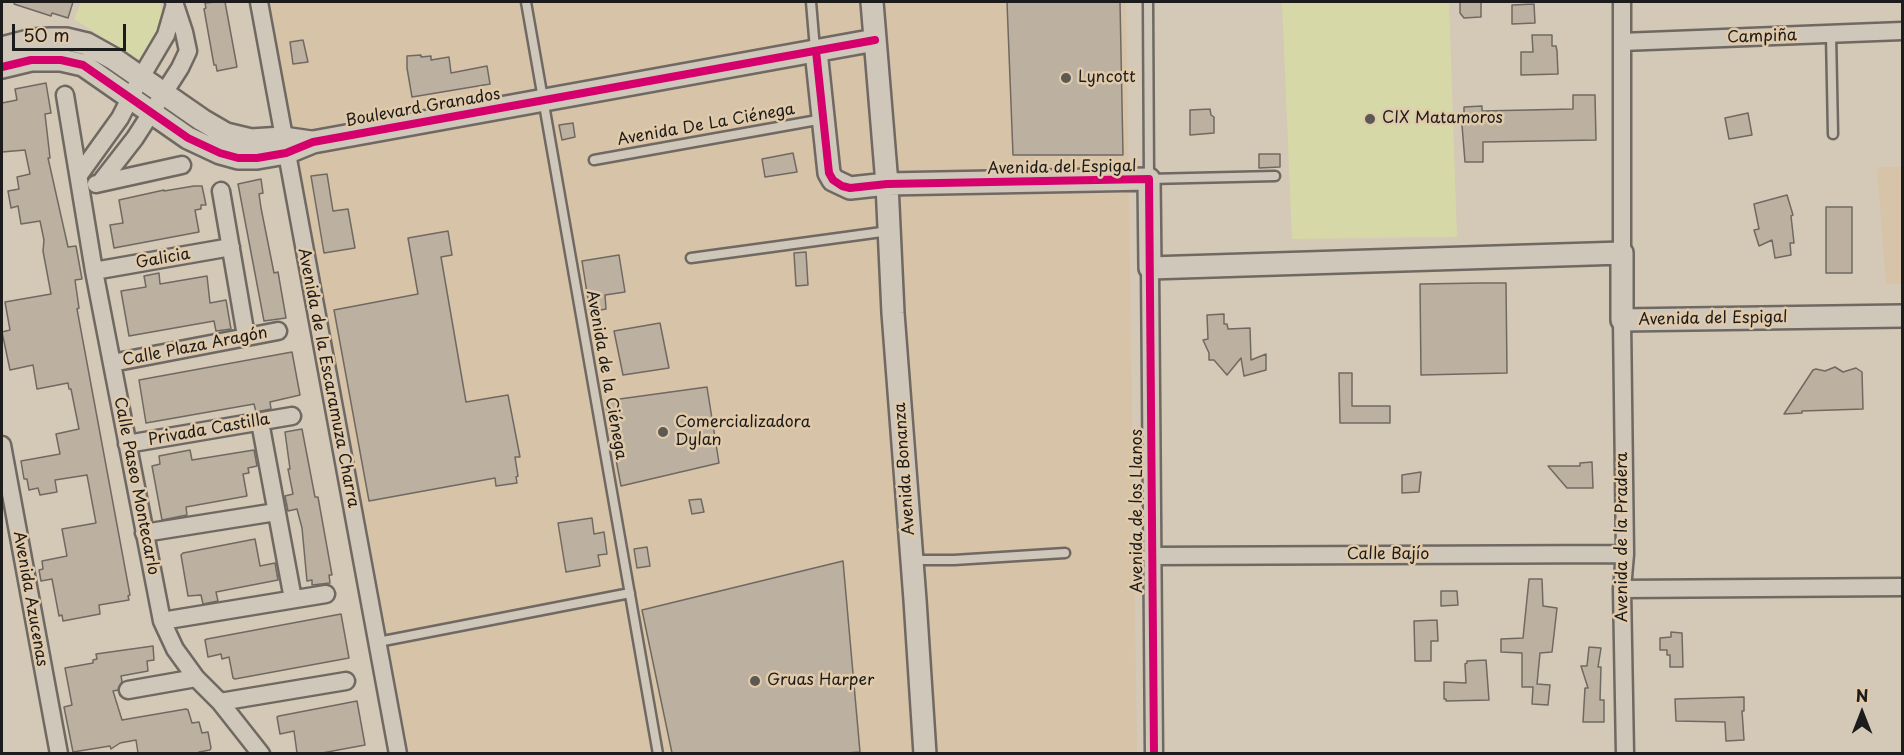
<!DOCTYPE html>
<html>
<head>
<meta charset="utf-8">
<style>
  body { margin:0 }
  #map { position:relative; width:1904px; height:755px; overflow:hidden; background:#d4c8b7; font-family:"Playpen Sans",sans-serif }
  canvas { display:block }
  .frame { position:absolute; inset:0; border:3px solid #1c1c1c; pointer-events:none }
  .north { position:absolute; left:1832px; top:683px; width:60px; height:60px; -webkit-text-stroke:4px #e1caaa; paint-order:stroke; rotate:0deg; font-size:16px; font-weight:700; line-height:24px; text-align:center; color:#1c1c1c }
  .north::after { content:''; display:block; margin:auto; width:21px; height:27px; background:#1c1c1c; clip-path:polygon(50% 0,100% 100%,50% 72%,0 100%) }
  .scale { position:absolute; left:12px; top:24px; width:114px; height:27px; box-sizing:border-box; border:3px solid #1c1c1c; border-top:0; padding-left:8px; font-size:18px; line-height:21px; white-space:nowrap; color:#1c1c1c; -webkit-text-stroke:4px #e1caaa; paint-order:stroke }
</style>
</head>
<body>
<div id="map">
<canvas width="1904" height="755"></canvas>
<div class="frame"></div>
<div class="north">N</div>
<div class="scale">50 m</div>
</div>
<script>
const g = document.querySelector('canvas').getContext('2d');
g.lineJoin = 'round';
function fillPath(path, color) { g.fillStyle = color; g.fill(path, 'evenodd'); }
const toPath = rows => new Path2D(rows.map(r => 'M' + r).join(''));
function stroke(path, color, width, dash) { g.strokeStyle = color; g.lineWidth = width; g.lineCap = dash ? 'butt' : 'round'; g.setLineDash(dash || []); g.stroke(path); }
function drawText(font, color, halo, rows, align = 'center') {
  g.font = font + ' "Playpen Sans",sans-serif'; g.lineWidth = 5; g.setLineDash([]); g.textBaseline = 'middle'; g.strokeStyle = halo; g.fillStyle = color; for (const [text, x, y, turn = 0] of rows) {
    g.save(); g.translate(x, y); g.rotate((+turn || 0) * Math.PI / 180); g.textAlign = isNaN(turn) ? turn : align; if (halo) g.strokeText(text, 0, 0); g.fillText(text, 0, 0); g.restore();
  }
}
fillPath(toPath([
  [269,2,1126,2,1137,753,409,753],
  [1877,167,1902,167,1902,284,1886,284]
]), '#d6c3a8');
fillPath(toPath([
  [81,2,160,2,166,32,145,64,74,19],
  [1282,2,1449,2,1457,237,1292,239]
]), '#d6d8a7');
const building = toPath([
  [15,2,73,2,68,18,52,13,51,16,14,4,15,2],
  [216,2,225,2,237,67,217,71,216,65,214,65,204,9,206,8,205,3,216,2],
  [1007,2,1120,2,1123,155,1013,155,1007,2],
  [1460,2,1481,2,1481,17,1464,18,1460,13,1460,2],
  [1534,4,1535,23,1512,24,1512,5,1534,4],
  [1532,35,1552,35,1552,46,1556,46,1557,51,1558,74,1521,75,1521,52,1533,52,1532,35],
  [303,40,308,62,293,64,290,42,303,40],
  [421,55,421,57,431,56,431,60,449,57,451,73,487,66,490,84,412,97,407,68,407,56,421,55],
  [46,83,51,113,45,114,50,158,48,158,68,247,76,246,82,279,75,280,79,308,77,309,130,595,128,596,129,600,99,605,100,614,63,621,62,615,59,616,52,579,41,581,39,570,43,569,42,561,67,556,62,529,96,523,87,475,55,480,57,492,40,495,38,488,29,490,27,479,24,479,21,461,60,454,56,434,79,429,71,389,69,389,68,383,37,389,33,365,10,370,2,332,10,330,5,302,51,294,43,251,44,240,40,221,21,224,18,206,11,208,8,191,19,189,17,177,30,174,25,150,2,152,2,103,17,100,15,89,46,83],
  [1573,95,1595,95,1596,140,1483,142,1483,162,1465,162,1461,113,1464,113,1464,107,1482,106,1482,111,1573,109,1573,95],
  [1210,109,1211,115,1214,117,1214,133,1190,135,1190,110,1210,109],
  [1748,113,1752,135,1729,139,1725,118,1748,113],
  [573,123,575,137,562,140,559,125,573,123],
  [793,153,797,172,765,177,762,159,793,153],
  [1259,154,1280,154,1280,167,1259,168,1259,154],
  [327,174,333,211,348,209,355,248,324,253,311,176,327,174],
  [261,179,263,193,259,194,261,208,274,273,278,272,286,318,264,321,238,184,261,179],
  [194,186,202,186,206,205,201,205,201,209,195,210,199,232,114,248,110,225,123,223,119,200,164,190,164,191,194,186],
  [1787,195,1793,215,1791,216,1794,243,1790,243,1791,255,1775,258,1772,240,1759,246,1754,230,1759,229,1754,204,1787,195],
  [1826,207,1852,207,1852,273,1826,273,1826,207],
  [448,231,452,255,441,257,466,402,508,395,520,457,515,457,518,476,516,477,517,483,496,486,495,478,369,501,334,310,418,294,408,238,448,231],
  [806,252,808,285,796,286,794,253,806,252],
  [619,255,625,292,605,295,606,309,590,312,582,261,619,255],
  [159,273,160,284,207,276,210,303,226,300,231,329,216,331,214,321,129,336,121,291,146,287,144,276,159,273],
  [1482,283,1506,283,1507,373,1421,375,1420,284,1482,283],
  [1224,314,1224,324,1227,324,1228,329,1250,328,1251,360,1266,354,1266,370,1244,376,1241,358,1227,375,1214,360,1209,360,1209,353,1203,340,1208,339,1207,315,1224,314],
  [660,323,669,368,623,375,614,331,660,323],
  [292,352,300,395,270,402,271,409,256,412,254,404,146,423,139,380,292,352],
  [1835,367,1843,372,1856,368,1862,372,1863,409,1802,411,1802,413,1784,414,1813,370,1816,369,1825,371,1835,367],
  [1339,373,1352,373,1352,406,1390,406,1390,423,1340,423,1339,373],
  [707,387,719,463,621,486,605,401,707,387],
  [302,429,315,497,318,497,332,575,329,575,330,583,312,585,312,580,307,581,302,528,297,509,288,511,285,496,293,494,288,469,290,469,285,432,302,429],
  [190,450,192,460,254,450,257,466,248,468,249,473,243,474,247,496,186,507,187,515,162,520,152,466,160,464,159,456,190,450],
  [1592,462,1593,488,1567,488,1548,466,1580,466,1580,463,1592,462],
  [1421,472,1419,492,1402,493,1402,475,1421,472],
  [701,499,704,512,692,514,689,500,701,499],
  [592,518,594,534,604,532,607,554,598,555,600,566,566,572,558,523,592,518],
  [255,539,260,566,275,563,278,580,216,592,218,601,203,604,201,595,188,596,181,555,183,553,255,539],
  [647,547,650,566,637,568,634,549,647,547],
  [843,561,860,752,847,753,672,753,642,610,843,561],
  [1529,579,1542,579,1543,606,1557,608,1552,652,1540,653,1537,684,1550,685,1548,705,1532,704,1533,687,1522,687,1522,653,1501,652,1501,639,1523,638,1529,579],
  [1441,591,1457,591,1458,605,1441,606,1441,591],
  [341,614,349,658,235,679,233,678,229,657,222,659,221,654,208,657,205,640,207,639,341,614],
  [1437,620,1438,641,1431,641,1431,661,1415,661,1414,621,1437,620],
  [1671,632,1682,633,1683,667,1670,667,1670,655,1667,655,1667,650,1660,650,1660,638,1671,637,1671,632],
  [153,646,154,660,147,661,148,671,121,676,122,681,118,690,113,691,122,720,186,709,188,710,192,723,199,722,202,733,208,732,211,748,210,750,199,752,199,753,138,753,136,740,120,743,111,749,110,746,73,752,64,707,72,705,65,668,93,663,93,660,97,659,96,654,153,646],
  [1589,647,1601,648,1598,667,1601,667,1600,700,1604,700,1604,722,1583,722,1585,688,1588,688,1581,666,1587,666,1589,647],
  [1486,660,1489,700,1446,701,1446,699,1444,699,1444,682,1466,683,1465,664,1467,663,1467,661,1486,660],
  [1744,697,1744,711,1742,711,1744,740,1726,741,1725,722,1676,721,1675,699,1744,697],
  [357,701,365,745,322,753,297,753,294,731,280,734,277,717,279,716,357,701]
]);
fillPath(building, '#bcb0a1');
stroke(building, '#6f6962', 1.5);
const service = toPath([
  [526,2,658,754],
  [811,2,815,49],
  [1148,2,1149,179,1275,176],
  [1831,34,1833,134],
  [594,160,823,119],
  [691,258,889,231],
  [913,560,954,560,1065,553],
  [378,642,630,593]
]);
const minor = toPath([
  [259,2,398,754],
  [1622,2,1622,253],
  [1622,42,1902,31],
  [65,95,94,271,162,621,175,649,196,678,220,702,261,754],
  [79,175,120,118,140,79,166,35,175,4],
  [100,183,135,138,180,68,188,51,184,32,174,2],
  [96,184,182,165],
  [221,191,246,336],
  [1150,268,1154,754],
  [94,271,231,247],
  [1622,320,1625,554,1622,589,1625,754],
  [112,363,278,331],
  [260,422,293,599],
  [127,444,292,416],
  [2,445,59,754],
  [144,533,276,512],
  [1151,556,1625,554],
  [1622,589,1902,587],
  [162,621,326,594],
  [128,690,196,678],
  [220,702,346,681]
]);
const tertiary = toPath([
  [872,2,887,184,893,313,915,600,925,754],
  [2,48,32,40,50,39,66,39,87,44,114,59,202,120,226,134,251,140,283,138,311,142],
  [816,51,829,173,833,180,850,188,887,184,1149,179,1150,268,1622,253,1622,320,1902,316],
  [2,67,31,60,61,60,83,65,188,138,220,153,238,158,257,158,286,153,313,142,875,40]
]);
stroke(service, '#6f6962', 13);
stroke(minor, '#6f6962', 21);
stroke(tertiary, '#6f6962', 26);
stroke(service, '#d0c7bb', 8);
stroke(minor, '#d0c7bb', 16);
stroke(tertiary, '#d0c7bb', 21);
stroke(toPath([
  [816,51,829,173,833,180,842,186,850,188,887,184,1149,179,1154,754],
  [2,67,31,60,61,60,83,65,188,138,220,153,238,158,257,158,286,153,313,142,875,40]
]), '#d6006c', 8);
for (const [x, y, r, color] of [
  [1066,78,6,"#5c5852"],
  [1370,119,6,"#5c5852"],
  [663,432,6,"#5c5852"],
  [755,681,6,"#5c5852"]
]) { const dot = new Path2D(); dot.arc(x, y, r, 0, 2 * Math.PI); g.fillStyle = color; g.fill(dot); stroke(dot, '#e1caaa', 2); }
drawText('16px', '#1c1c1c', '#e1caaa', [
  ["Campiña",1762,37,-2],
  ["Boulevard Granados",423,108,-10],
  ["Avenida De La Ciénega",706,125,-10],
  ["Avenida del Espigal",1062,168,-1],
  ["Galicia",163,259,-10],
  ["Avenida del Espigal",1713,319,-1],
  ["Calle Plaza Aragón",195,347,-11],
  ["Avenida de la Ciénega",606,375,80],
  ["Avenida de la Escaramuza Charra",328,378,79],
  ["Privada Castilla",209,430,-10],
  ["Avenida Bonanza",905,469,-94],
  ["Calle Paseo Montecarlo",136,486,79],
  ["Avenida de los Llanos",1138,511,-90],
  ["Avenida de la Pradera",1623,537,-90],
  ["Calle Bajío",1388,555],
  ["Avenida Azucenas",30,599,80]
]);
drawText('16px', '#1c1c1c', '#e1caaa', [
  ["Lyncott",1078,78],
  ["CIX Matamoros",1382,119],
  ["Comercializadora",675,423],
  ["Dylan",675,441],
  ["Gruas Harper",767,681]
], 'left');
</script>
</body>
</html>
